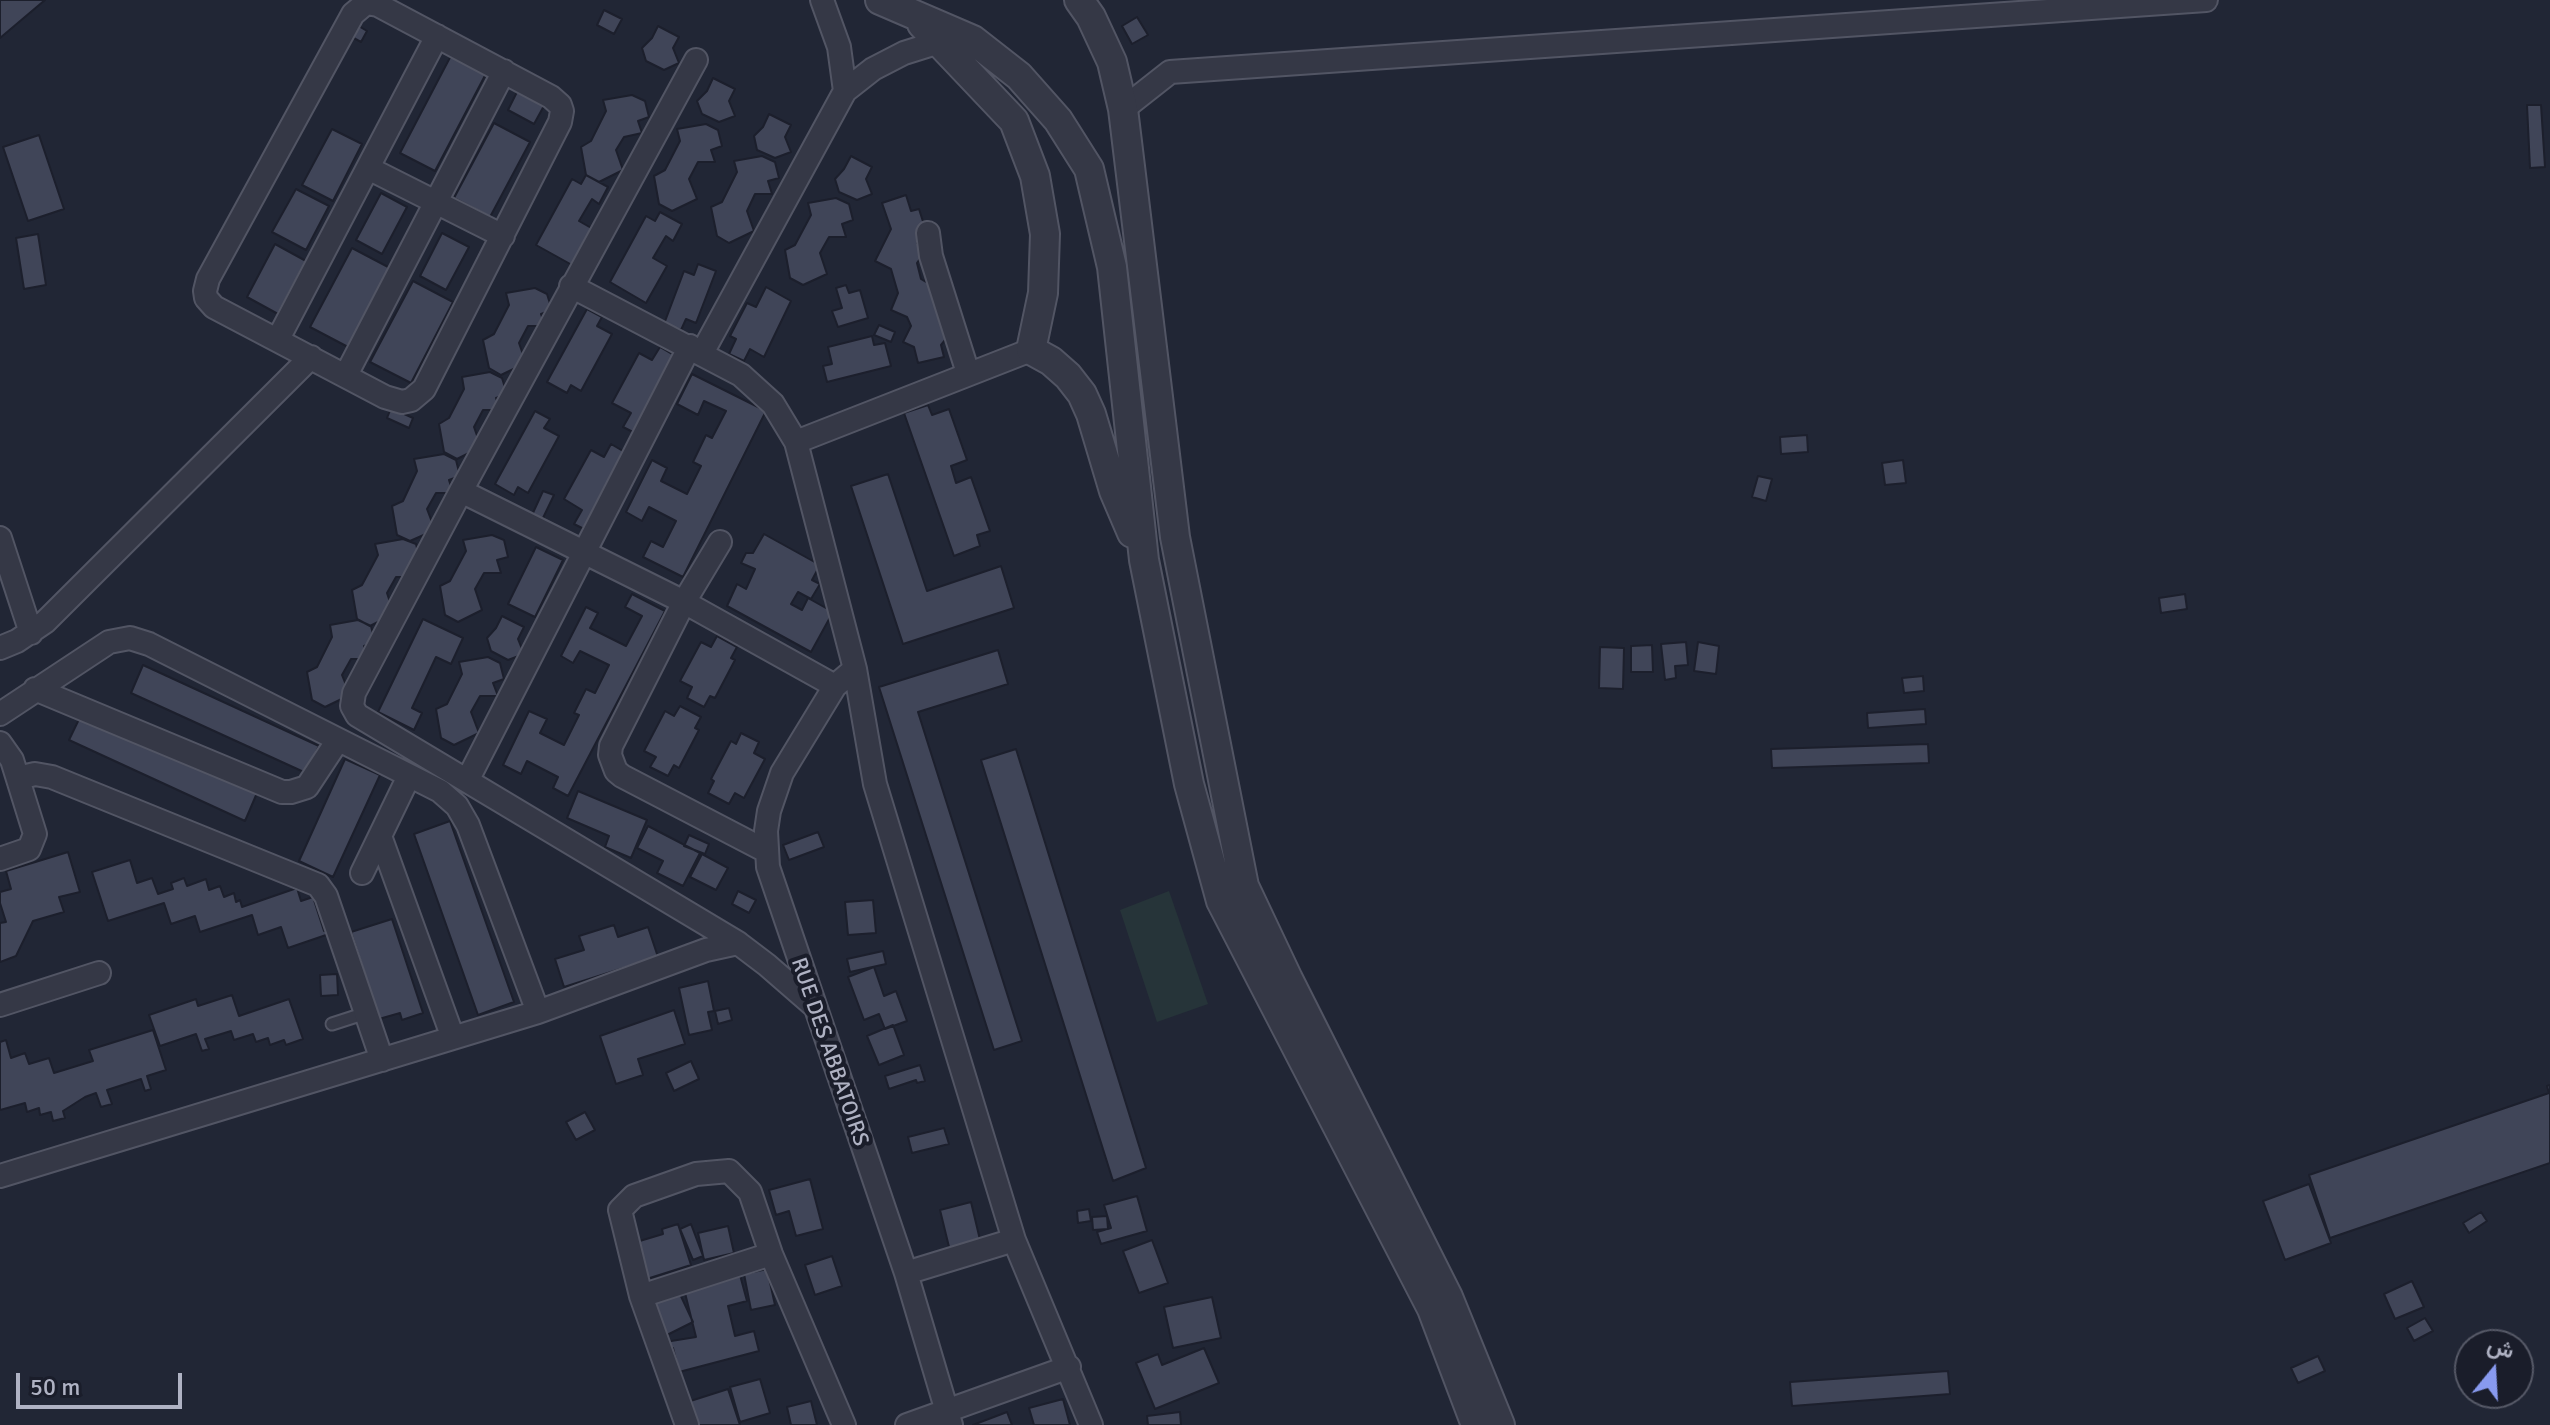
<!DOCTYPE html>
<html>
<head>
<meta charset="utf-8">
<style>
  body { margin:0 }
  #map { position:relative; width:2550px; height:1425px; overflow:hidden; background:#212635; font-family:Signika,Vazirmatn,sans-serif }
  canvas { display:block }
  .north { position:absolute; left:2454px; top:1329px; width:80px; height:80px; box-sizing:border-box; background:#1a1d2a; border:2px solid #565967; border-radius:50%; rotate:18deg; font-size:22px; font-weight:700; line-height:32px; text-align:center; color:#afb2c3 }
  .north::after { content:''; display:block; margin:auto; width:28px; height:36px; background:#889aef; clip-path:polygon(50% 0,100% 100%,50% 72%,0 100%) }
  .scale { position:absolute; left:16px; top:1373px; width:166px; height:36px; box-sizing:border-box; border:4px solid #afb2c3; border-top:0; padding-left:10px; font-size:24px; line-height:28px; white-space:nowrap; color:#afb2c3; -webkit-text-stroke:6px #1a1d2a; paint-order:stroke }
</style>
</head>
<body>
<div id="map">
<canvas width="2550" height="1425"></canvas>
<div class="north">ش</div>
<div class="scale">50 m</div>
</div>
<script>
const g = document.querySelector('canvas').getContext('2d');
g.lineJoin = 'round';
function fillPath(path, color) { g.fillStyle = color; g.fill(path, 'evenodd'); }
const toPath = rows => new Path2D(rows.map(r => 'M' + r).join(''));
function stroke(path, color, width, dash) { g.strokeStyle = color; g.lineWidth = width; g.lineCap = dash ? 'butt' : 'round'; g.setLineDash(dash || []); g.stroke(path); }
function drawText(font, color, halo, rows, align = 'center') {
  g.font = font + ' Signika,sans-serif'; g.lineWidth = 8; g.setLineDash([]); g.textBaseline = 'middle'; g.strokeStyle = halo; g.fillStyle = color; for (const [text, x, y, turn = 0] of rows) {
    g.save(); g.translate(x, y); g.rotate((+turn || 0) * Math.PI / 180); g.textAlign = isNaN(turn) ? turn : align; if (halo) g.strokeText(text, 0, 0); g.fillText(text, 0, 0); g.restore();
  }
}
fillPath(toPath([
  [1169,891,1208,1004,1157,1022,1120,910]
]), '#263439');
const building = toPath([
  [0,0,45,0,0,38,0,0],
  [604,10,622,19,614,34,597,25,604,10],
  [1137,17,1148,35,1132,44,1122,26,1137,17],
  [357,25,367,31,361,42,350,36,357,25],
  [658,26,679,37,673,48,679,63,664,70,646,61,642,48,652,38,658,26],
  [455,48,490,66,435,171,400,153,455,48],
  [713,78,735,89,729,101,735,116,719,122,702,114,697,101,707,91,713,78],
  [518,90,545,104,534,124,508,110,518,90],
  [632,95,645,101,649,117,638,121,642,133,624,137,616,150,623,170,599,182,586,175,581,147,591,141,606,111,603,100,632,95],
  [2527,105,2541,105,2545,167,2530,168,2527,105],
  [769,114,791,125,785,137,791,152,775,158,757,150,754,136,763,127,769,114],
  [494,123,530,142,490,217,454,198,494,123],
  [706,124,718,130,722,146,711,150,715,162,698,162,689,179,697,199,672,211,659,204,654,176,665,170,680,141,677,129,706,124],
  [332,129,362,144,333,201,302,185,332,129],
  [39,135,64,209,28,221,3,147,39,135],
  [762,156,775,162,779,178,768,181,772,194,755,194,747,211,754,231,729,243,717,236,711,207,722,202,737,172,734,161,762,156],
  [851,156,872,167,866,179,872,194,857,200,839,192,835,179,844,169,851,156],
  [586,175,608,187,599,204,592,199,579,221,593,229,572,265,536,245,572,179,581,184,586,175],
  [296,189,329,206,306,250,272,232,296,189],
  [381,193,407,207,382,254,356,240,381,193],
  [906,195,911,211,919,209,926,231,917,243,926,250,917,263,921,279,936,288,950,334,941,345,944,357,918,363,914,347,903,342,911,326,907,317,891,310,898,293,891,269,875,261,891,229,882,203,906,195],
  [836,198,849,204,853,220,842,224,846,237,829,237,820,253,827,274,803,285,790,278,785,250,795,245,811,215,808,203,836,198],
  [660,212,682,224,673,241,666,236,653,258,667,266,646,303,610,282,646,216,655,221,660,212],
  [442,233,469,247,446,290,420,276,442,233],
  [38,234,46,285,24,289,16,238,38,234],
  [275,244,306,261,278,314,247,297,275,244],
  [352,248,390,268,348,347,310,327,352,248],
  [698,264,716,271,696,323,686,319,681,330,664,324,684,271,694,275,698,264],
  [413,281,453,302,411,383,370,362,413,281],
  [846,285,849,293,860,290,868,318,838,327,832,311,842,308,836,288,846,285],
  [766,287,791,301,764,357,750,349,744,361,729,354,736,339,730,336,747,303,756,307,766,287],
  [535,288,547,294,552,310,541,314,545,326,528,326,519,343,526,363,501,375,489,368,483,340,494,334,509,305,506,293,535,288],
  [587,309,602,317,597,326,612,334,581,391,571,385,567,393,547,382,587,309],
  [879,325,895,332,891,342,874,335,879,325],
  [872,336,874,345,885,343,891,366,827,382,823,366,832,364,828,347,872,336],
  [660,347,677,357,635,433,623,427,631,413,612,403,639,353,652,360,660,347],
  [490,372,502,378,507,394,496,398,500,410,483,410,474,427,481,447,457,459,444,452,439,424,449,418,464,389,462,377,490,372],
  [692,374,766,411,683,577,643,557,651,541,663,547,676,521,649,507,642,521,626,512,652,460,667,468,661,481,687,494,701,466,693,462,706,435,712,438,726,411,704,401,698,415,677,404,692,374],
  [928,405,932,415,949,409,967,460,951,466,956,483,971,477,990,531,977,535,980,546,954,556,904,413,928,405],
  [391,408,413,418,409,428,387,418,391,408],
  [535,411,550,419,544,428,559,436,528,493,518,487,514,495,495,484,535,411],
  [1807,435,1808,452,1781,454,1780,437,1807,435],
  [611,444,628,454,586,530,574,524,582,510,564,499,591,450,604,457,611,444],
  [444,454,456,460,460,476,449,480,453,493,436,493,427,509,435,530,410,541,397,535,392,506,403,501,417,471,414,459,444,454],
  [1903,460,1906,483,1885,485,1882,463,1903,460],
  [888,474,927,591,1001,566,1014,608,903,644,851,486,888,474],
  [1758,476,1772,479,1766,501,1752,497,1758,476],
  [543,491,554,495,542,520,532,515,543,491],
  [764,534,820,565,812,580,820,584,811,599,798,592,791,604,802,610,808,598,833,612,811,652,727,606,737,584,746,589,755,569,741,563,746,553,753,553,764,534],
  [492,535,504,540,508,557,497,560,501,573,484,573,475,589,482,610,458,622,445,615,440,586,450,581,466,551,463,540,492,535],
  [403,539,416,544,420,560,409,564,413,577,396,577,387,593,394,614,370,626,357,619,352,590,362,585,378,555,375,544,403,539],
  [536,547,563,560,535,617,508,604,536,547],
  [632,594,665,611,568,796,553,788,558,777,527,761,521,774,503,765,529,711,547,719,540,733,564,745,579,715,574,713,586,689,595,693,609,665,580,651,573,663,561,656,586,607,598,613,590,628,626,646,642,616,625,607,632,594],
  [2185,594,2187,609,2161,613,2159,598,2185,594],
  [502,616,524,627,518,639,524,654,508,660,491,651,487,638,496,628,502,616],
  [423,619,463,638,451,664,436,657,412,708,422,713,414,730,378,712,423,619],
  [358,620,371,626,375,642,364,646,368,659,351,659,342,675,350,695,325,707,312,700,307,672,317,667,332,637,330,625,358,620],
  [717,636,737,647,731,658,735,660,715,698,710,696,704,707,687,698,692,687,680,681,701,642,711,647,717,636],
  [1686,642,1688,665,1675,666,1676,678,1665,680,1661,644,1686,642],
  [1698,642,1719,646,1716,674,1694,671,1698,642],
  [1652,645,1653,672,1631,672,1631,646,1652,645],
  [1600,647,1624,648,1623,689,1599,688,1600,647],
  [998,650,1008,684,918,712,1022,1041,994,1050,879,687,998,650],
  [488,657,500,663,504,679,493,683,498,696,480,696,471,712,479,733,454,745,441,738,436,709,447,704,462,674,459,662,488,657],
  [143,665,319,746,306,773,131,693,143,665],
  [1923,676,1924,691,1904,693,1902,678,1923,676],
  [680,706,701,717,695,728,699,730,679,768,674,765,668,776,650,767,656,757,644,751,665,711,674,716,680,706],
  [1925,709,1926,724,1868,728,1867,713,1925,709],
  [82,713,257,793,245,821,69,740,82,713],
  [741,733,759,742,754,753,765,759,744,798,735,793,729,804,708,793,714,781,711,779,731,741,736,744,741,733],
  [1928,744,1929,763,1772,768,1771,749,1928,744],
  [1016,749,1146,1168,1113,1181,981,760,1016,749],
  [345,759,380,775,333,877,299,861,345,759],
  [578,791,647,820,631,858,605,847,609,836,567,818,578,791],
  [450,821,514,1002,478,1015,414,834,450,821],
  [648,826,700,853,683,886,657,873,663,861,637,848,648,826],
  [818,832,824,847,789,860,783,845,818,832],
  [689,835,709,844,705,854,684,846,689,835],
  [68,852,80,892,59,897,64,912,33,921,16,956,0,962,0,923,6,922,0,903,0,892,11,889,6,871,68,852],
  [702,854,728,868,716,890,690,877,702,854],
  [130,860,137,883,152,878,158,894,173,889,171,883,184,878,187,886,206,879,209,890,220,886,224,897,234,893,236,902,240,900,242,907,297,888,301,901,313,897,324,931,345,924,329,934,288,948,281,927,258,935,252,915,200,932,195,916,171,924,164,903,108,921,92,872,130,860],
  [738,891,756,900,749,913,732,904,738,891],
  [873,900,876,933,848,935,845,902,873,900],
  [392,919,423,1013,402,1020,400,1013,379,1019,351,932,392,919],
  [614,925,618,937,648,927,658,957,564,987,555,959,584,950,579,936,614,925],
  [883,951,886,964,850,972,847,959,883,951],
  [874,967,884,996,896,991,907,1021,885,1029,879,1014,864,1020,848,977,874,967],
  [337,974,338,995,321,996,320,975,337,974],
  [708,981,714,1011,708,1012,712,1030,689,1035,679,988,708,981],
  [232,995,239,1016,289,999,303,1039,286,1045,284,1040,270,1045,268,1038,256,1042,253,1034,234,1040,231,1031,205,1039,209,1049,202,1051,196,1034,160,1046,149,1015,196,999,198,1006,232,995],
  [729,1008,732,1020,718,1024,715,1011,729,1008],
  [674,1010,685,1044,638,1059,643,1075,616,1084,600,1036,674,1010],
  [893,1025,904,1055,879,1065,867,1036,893,1025],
  [153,1030,166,1070,147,1076,151,1089,145,1091,141,1079,107,1090,112,1104,101,1107,96,1093,85,1097,63,1111,65,1118,53,1121,51,1112,40,1115,39,1108,27,1112,25,1103,0,1110,0,1042,6,1040,11,1058,25,1053,29,1064,49,1058,54,1073,93,1061,89,1050,153,1030],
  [691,1061,699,1079,674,1091,666,1073,691,1061],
  [920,1065,925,1081,917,1083,916,1080,889,1089,885,1076,920,1065],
  [2550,1085,2550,1163,2330,1238,2309,1175,2549,1093,2547,1086,2550,1085],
  [585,1112,595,1130,576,1140,566,1122,585,1112],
  [944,1128,949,1144,912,1153,908,1137,944,1128],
  [810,1179,823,1229,796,1236,789,1211,776,1215,769,1190,810,1179],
  [2309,1184,2331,1243,2285,1260,2263,1201,2309,1184],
  [1137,1196,1147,1231,1101,1244,1097,1232,1111,1228,1104,1205,1137,1196],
  [971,1202,981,1244,950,1251,940,1210,971,1202],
  [1089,1209,1091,1221,1078,1223,1077,1211,1089,1209],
  [2481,1212,2487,1221,2469,1233,2463,1223,2481,1212],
  [1107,1216,1108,1229,1093,1230,1092,1217,1107,1216],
  [678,1224,691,1265,634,1283,623,1246,663,1234,662,1229,678,1224],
  [691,1224,703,1256,693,1260,680,1229,691,1224],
  [728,1226,734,1253,704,1260,698,1233,728,1226],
  [1152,1240,1168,1283,1139,1293,1123,1251,1152,1240],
  [832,1256,842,1286,815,1295,805,1265,832,1256],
  [767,1269,775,1305,751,1310,744,1274,767,1269],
  [740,1275,747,1301,728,1306,735,1336,754,1331,759,1351,679,1372,673,1348,667,1350,665,1342,696,1337,684,1289,740,1275],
  [2412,1281,2424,1307,2395,1319,2384,1294,2412,1281],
  [679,1292,693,1322,667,1335,652,1305,679,1292],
  [1212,1297,1221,1338,1173,1348,1164,1307,1212,1297],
  [2425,1318,2433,1331,2414,1341,2407,1328,2425,1318],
  [1204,1348,1219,1383,1155,1409,1136,1363,1158,1354,1162,1365,1204,1348],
  [2318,1356,2325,1371,2298,1383,2291,1368,2318,1356],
  [1948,1371,1950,1394,1792,1406,1790,1382,1948,1371],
  [760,1379,770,1413,740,1422,730,1387,760,1379],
  [728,1389,740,1425,688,1425,681,1404,728,1389],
  [1063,1399,1070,1425,1034,1425,1029,1408,1063,1399],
  [811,1401,817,1425,791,1425,787,1407,811,1401],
  [1007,1412,1012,1425,973,1425,1007,1412],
  [1180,1412,1181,1425,1148,1425,1147,1416,1180,1412]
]);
fillPath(building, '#404558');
stroke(building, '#1c1f2c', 2);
const service = toPath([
  [332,1024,366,1013]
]);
const minor = toPath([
  [822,0,839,47,845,91],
  [366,3,378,5,551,97,560,105,562,111,560,122,424,389,411,400,402,402,385,397,214,307,206,298,205,291,208,279,353,14,366,3],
  [696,60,461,491,354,693,352,706,357,715,738,943,767,965,813,1005],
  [1123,109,1170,72,2206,0],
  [368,168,503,236],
  [928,233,931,256,968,373],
  [571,286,741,375,773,404,796,442,855,669,875,784,1014,1240,1091,1425],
  [278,339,437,36],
  [702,353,845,91,873,69,904,53,939,42,952,41],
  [346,375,504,71],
  [796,442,1031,350],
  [461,491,684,602,835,686],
  [0,538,31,633],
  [720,542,684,602,611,746,610,755,616,771,622,776,766,851],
  [0,648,17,641,45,622,311,357],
  [855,669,835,686,782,773,769,811,766,831,768,867,906,1273,951,1425],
  [35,689,282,792,291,792,307,787,338,740],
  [0,714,109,642,130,638,149,644,440,791,457,806,468,825,538,1012],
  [0,743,12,760,35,834,29,849,0,859],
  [18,778,35,774,52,777,318,885,326,896,382,1060],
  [468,779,690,346],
  [380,836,453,1038],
  [362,873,409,776],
  [0,1005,99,973],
  [0,1176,538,1012,706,950,738,943],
  [906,1273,1014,1240],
  [641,1296,771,1254],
  [687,1425,641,1296,620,1210,634,1196,696,1174,729,1171,750,1192,771,1254,844,1425],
  [907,1425,1069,1367]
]);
const tertiary = toPath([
  [880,0,973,40,1019,76,1058,120,1089,169,1112,267,1144,560,1189,784,1221,901,1432,1309,1476,1425],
  [1079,0,1091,17,1112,62,1123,109,1175,537,1244,886,1288,979,1448,1297,1500,1425],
  [922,24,1014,121,1035,176,1045,234,1043,293,1031,350,1051,361,1068,376,1082,394,1091,414,1114,491,1132,533]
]);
stroke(service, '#525564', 15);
stroke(minor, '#525564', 26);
stroke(tertiary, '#525564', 32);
stroke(service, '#353846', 11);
stroke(minor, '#353846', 22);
stroke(tertiary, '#353846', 28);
drawText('22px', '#afb2c3', '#1a1d2a', [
  ["RUE DES ABBATOIRS",829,1052,71]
]);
</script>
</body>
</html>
